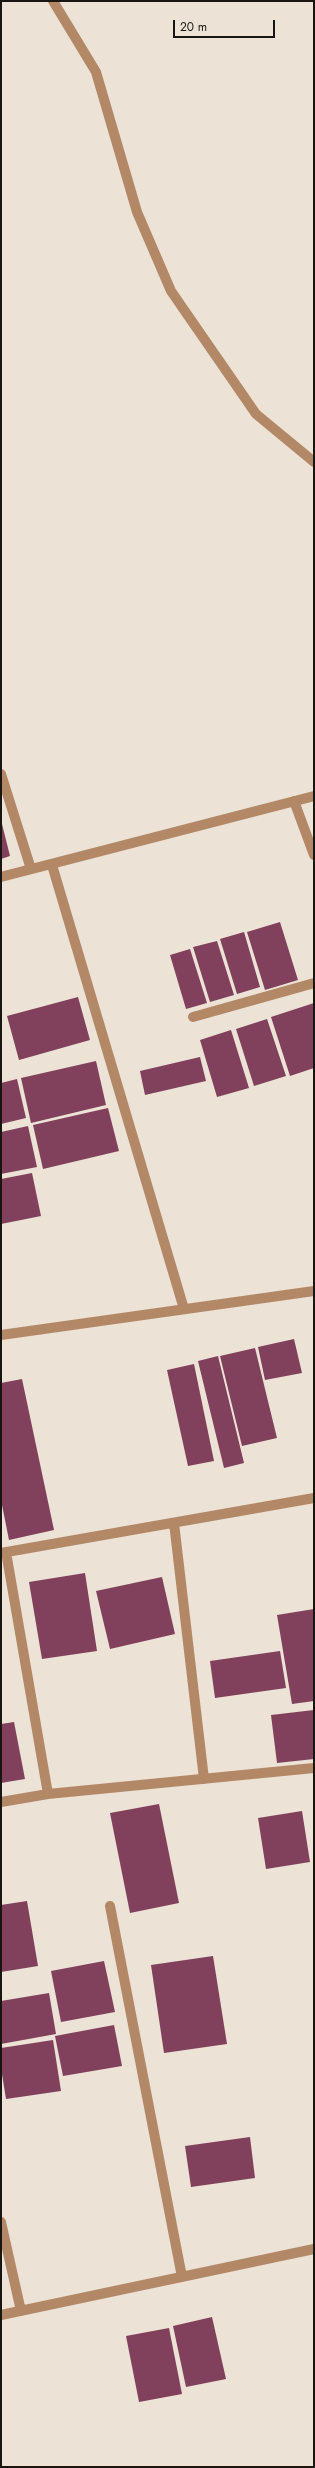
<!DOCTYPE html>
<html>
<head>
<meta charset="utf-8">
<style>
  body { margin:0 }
  #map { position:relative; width:315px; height:2468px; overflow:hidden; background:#ece2d6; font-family:Jost,sans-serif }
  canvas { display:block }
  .frame { position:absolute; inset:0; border:2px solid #191612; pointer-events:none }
  .scale { position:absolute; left:173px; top:20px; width:102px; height:18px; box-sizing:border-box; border:2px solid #191612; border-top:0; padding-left:5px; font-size:12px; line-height:14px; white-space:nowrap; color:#191612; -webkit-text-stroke:3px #ece2d6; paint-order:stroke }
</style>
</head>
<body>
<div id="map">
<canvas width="315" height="2468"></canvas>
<div class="frame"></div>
<div class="scale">20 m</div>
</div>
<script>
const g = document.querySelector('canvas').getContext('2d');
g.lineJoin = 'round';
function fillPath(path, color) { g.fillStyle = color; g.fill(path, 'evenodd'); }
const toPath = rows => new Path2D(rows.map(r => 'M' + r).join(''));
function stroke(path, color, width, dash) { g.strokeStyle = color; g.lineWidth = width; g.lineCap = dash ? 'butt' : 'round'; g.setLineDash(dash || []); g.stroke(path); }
fillPath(toPath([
  [1,820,10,856,1,859],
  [280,922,298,980,265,990,247,932],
  [244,932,260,987,237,994,220,939],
  [217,941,234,995,210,1002,193,947],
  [190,949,207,1003,186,1009,170,955],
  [78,997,90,1040,19,1060,7,1016],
  [314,1003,314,1068,290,1076,271,1017],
  [267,1019,286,1076,254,1086,236,1029],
  [231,1030,249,1088,217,1097,200,1040],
  [200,1057,206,1081,145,1095,140,1071],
  [96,1061,106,1105,31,1123,21,1078],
  [17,1079,26,1118,1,1124,1,1083],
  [108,1108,119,1151,43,1169,33,1125],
  [28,1126,37,1167,1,1174,1,1132],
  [32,1173,41,1216,1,1224,1,1179],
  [294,1339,302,1373,265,1380,258,1347],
  [255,1348,277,1438,242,1446,220,1356],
  [218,1356,244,1463,224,1468,198,1361],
  [194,1364,214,1461,188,1466,167,1370],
  [22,1379,54,1530,9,1540,1,1500,1,1383],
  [85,1573,97,1651,42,1659,29,1582],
  [162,1577,175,1634,110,1649,96,1591],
  [314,1609,314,1701,292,1704,277,1615],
  [280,1651,286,1688,215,1698,210,1661],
  [314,1710,314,1759,277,1763,271,1715],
  [14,1722,25,1779,1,1783,1,1724],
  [159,1804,179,1903,130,1913,110,1813],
  [302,1811,310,1862,266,1869,258,1818],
  [27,1901,38,1966,1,1972,1,1905],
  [213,1956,227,2044,164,2053,151,1965],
  [104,1961,115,2012,61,2022,51,1971],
  [49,1993,56,2034,1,2044,1,2001],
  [114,2025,122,2066,63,2076,55,2036],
  [53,2040,61,2091,6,2099,1,2068,1,2048],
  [250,2137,255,2178,191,2187,185,2146],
  [212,2317,226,2379,186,2387,173,2326],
  [169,2328,182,2394,139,2402,126,2336]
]), '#81405c');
stroke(toPath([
  [53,1,96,72,137,212,171,291,256,414,314,462]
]), '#b38867', 10);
stroke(toPath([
  [1,774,31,869],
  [294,801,314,855],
  [52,865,184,1309],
  [1,877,314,796],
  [193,1017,314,983],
  [1,1335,314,1291],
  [174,1523,204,1779],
  [6,1552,48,1794],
  [1,1553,314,1498],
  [1,1802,48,1794,314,1768],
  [110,1906,182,2277],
  [1,2222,21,2311],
  [1,2315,314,2249]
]), '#b38867', 10);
</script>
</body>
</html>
